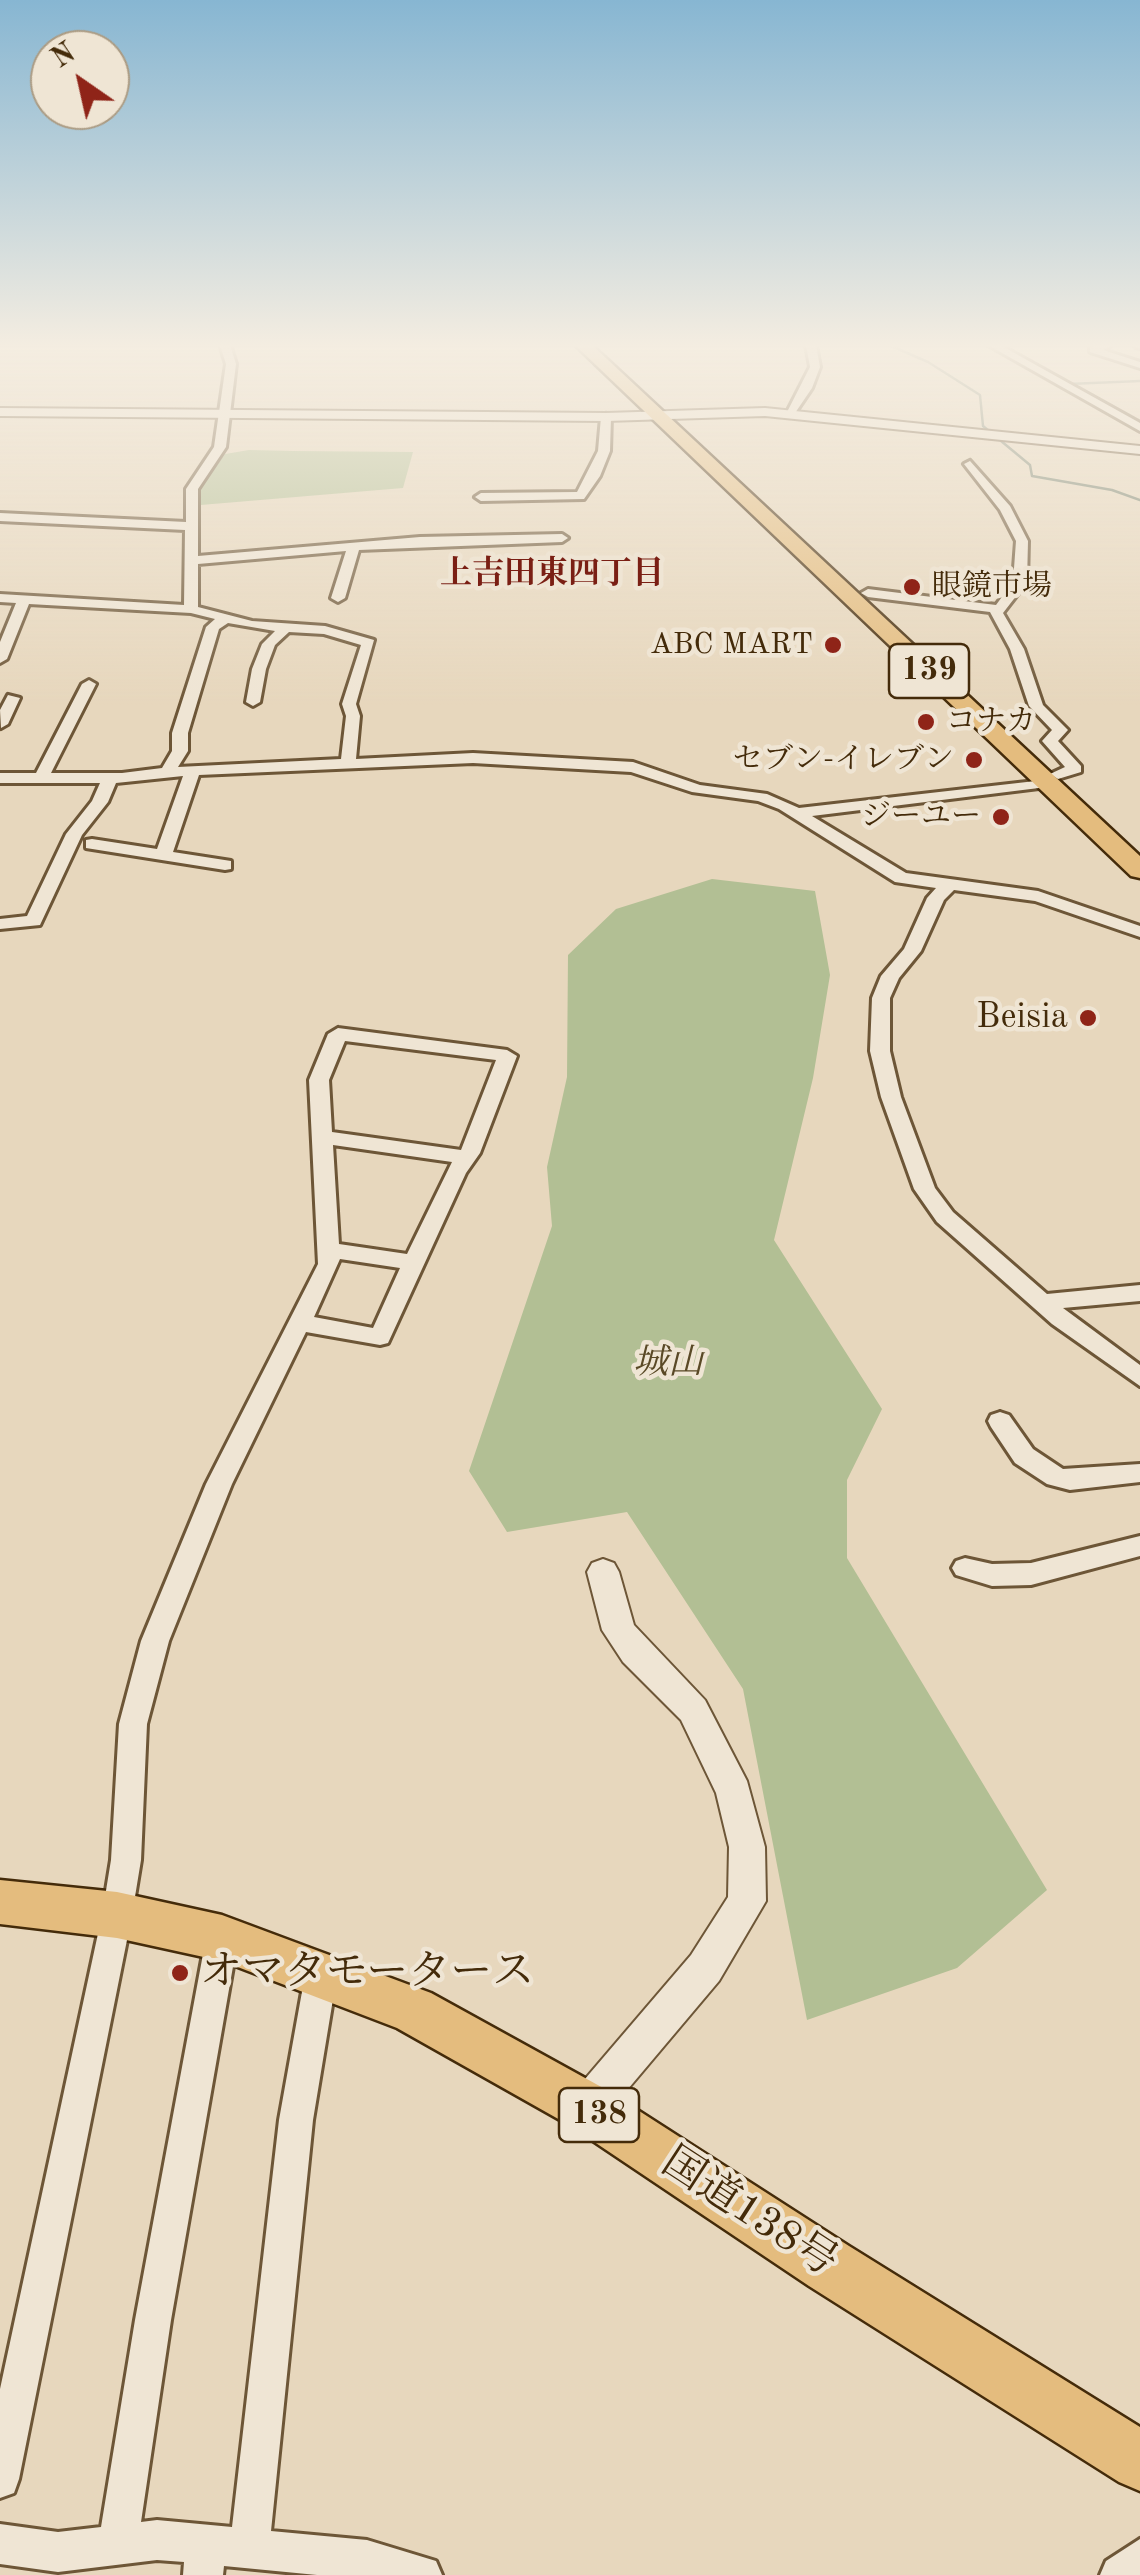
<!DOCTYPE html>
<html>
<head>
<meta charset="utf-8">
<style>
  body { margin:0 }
  #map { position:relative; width:1140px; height:2575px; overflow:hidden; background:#e7d7bd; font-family:"Old Standard TT",serif }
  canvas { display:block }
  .north { position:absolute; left:30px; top:30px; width:100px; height:100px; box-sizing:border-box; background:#efe5d4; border:2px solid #ab9b83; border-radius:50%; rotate:326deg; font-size:28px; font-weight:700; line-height:40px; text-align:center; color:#442b0a }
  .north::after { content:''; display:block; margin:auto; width:35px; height:45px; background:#8f2418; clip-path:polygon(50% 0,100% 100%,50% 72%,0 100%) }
</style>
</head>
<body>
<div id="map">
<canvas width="1140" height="2575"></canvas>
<div class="north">N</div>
</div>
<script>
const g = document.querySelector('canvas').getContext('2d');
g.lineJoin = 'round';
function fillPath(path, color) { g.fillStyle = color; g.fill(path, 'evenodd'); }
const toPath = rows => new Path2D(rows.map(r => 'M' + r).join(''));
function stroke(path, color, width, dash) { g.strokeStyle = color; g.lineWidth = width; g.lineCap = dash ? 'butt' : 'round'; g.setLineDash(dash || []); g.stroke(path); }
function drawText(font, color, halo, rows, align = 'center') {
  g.font = font + ' "Old Standard TT","Noto Serif JP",serif'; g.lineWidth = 9; g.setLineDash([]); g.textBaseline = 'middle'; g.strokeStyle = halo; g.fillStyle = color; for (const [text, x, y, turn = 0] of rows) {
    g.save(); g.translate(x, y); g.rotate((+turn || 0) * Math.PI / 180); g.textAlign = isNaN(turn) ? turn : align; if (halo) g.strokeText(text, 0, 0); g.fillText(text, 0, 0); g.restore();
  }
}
fillPath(toPath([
  [249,450,294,451,413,452,403,488,201,505,200,488,225,454],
  [712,879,815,891,830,975,813,1078,774,1240,882,1409,847,1480,847,1558,1047,1890,957,1968,807,2020,743,1689,627,1512,507,1532,469,1471,552,1226,547,1167,567,1077,568,955,616,909]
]), '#b2bf94');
stroke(toPath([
  [889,345,928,362,980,395,983,426,1030,465,1032,476,1112,490,1140,500],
  [1068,384,1140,381]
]), '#76816e', 2.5);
const minor = toPath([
  [220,345,230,345,236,364,226,447,198,489,198,556,420,537,562,534,568,538,562,542,359,550,345,598,338,602,331,598,346,551,198,564,198,607,252,621,325,626,374,640,356,704,360,716,356,759,473,753,633,762,700,785,767,794,799,808,1053,779,1053,785,1047,787,812,816,906,873,1038,891,1140,926,1140,937,1035,901,954,890,944,900,921,951,899,978,890,998,890,1051,901,1097,935,1188,953,1212,1047,1294,1140,1285,1140,1301,1063,1308,1140,1365,1140,1386,1052,1324,937,1222,914,1189,881,1097,870,1051,872,998,881,976,904,949,927,898,936,888,895,882,779,809,758,801,692,792,631,772,473,763,199,775,173,852,231,861,231,869,225,870,86,848,86,840,92,839,157,849,183,776,116,783,108,802,82,835,40,925,0,929,0,919,27,916,66,834,92,801,100,783,0,783,0,773,36,773,82,684,89,680,96,684,51,773,122,773,162,768,172,751,172,733,206,627,215,619,191,613,29,604,7,659,0,663,0,642,16,603,0,602,0,594,184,605,185,530,0,521,0,513,186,522,186,489,214,447,226,364,220,345],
  [228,623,275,631,262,644,252,669,246,702,253,706,260,702,266,669,275,645,289,632,324,634,361,645,342,704,346,716,341,759,178,767,188,751,188,733,219,629,228,623],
  [806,345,816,345,820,367,812,388,793,416,785,416,810,367,806,345],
  [988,345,1000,345,1140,423,1140,431,988,345],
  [1098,345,1112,345,1103,350,1140,362,1140,368,1090,352,1090,348,1098,345],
  [1134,345,1140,345,1140,348,1136,347,1134,345],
  [606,414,611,417,610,451,600,476,584,499,481,501,475,497,481,493,577,492,598,451,601,417,606,414],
  [970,461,1010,506,1028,541,1027,582,1003,613,1024,649,1043,705,1068,730,1058,741,1081,766,1081,772,1058,779,1050,774,1065,767,1042,741,1052,730,1029,706,1010,649,990,612,868,597,861,593,868,589,996,605,1013,582,1016,541,1000,510,964,464,970,461],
  [8,695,20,698,8,724,1,728,0,710,8,695],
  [338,1028,507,1050,517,1056,480,1153,466,1173,388,1343,380,1345,306,1332,232,1484,169,1641,147,1724,141,1860,132,1915,19,2479,14,2493,0,2498,0,2389,102,1915,111,1860,119,1724,141,1641,206,1484,318,1264,309,1080,328,1034,338,1028],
  [345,1041,496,1060,461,1150,332,1132,329,1080,345,1041],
  [333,1145,452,1162,407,1254,339,1244,333,1145],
  [340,1259,400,1268,373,1328,314,1317,340,1259],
  [1000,1412,1009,1415,1033,1449,1063,1469,1140,1464,1140,1482,1070,1490,1047,1484,1015,1463,991,1427,988,1421,991,1415,1000,1412],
  [1140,1536,1140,1556,1031,1585,992,1586,956,1575,952,1568,956,1561,965,1558,992,1564,1031,1563,1140,1536],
  [222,1923,233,1928,238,1938,171,2320,141,2522,157,2520,232,2527,279,2120,305,1975,310,1964,321,1960,332,1964,337,1975,313,2120,271,2531,367,2540,436,2561,442,2575,317,2575,224,2566,223,2575,183,2575,184,2562,157,2560,58,2572,0,2564,0,2524,58,2532,101,2527,135,2320,206,1938,211,1928,222,1923],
  [1140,2539,1140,2575,1100,2575,1106,2561,1140,2539]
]);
const tertiary = toPath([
  [0,408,606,413,765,408,1140,446,1140,454,765,416,606,421,0,416,0,408],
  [603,1559,614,1563,619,1572,634,1625,705,1700,747,1781,765,1847,766,1901,719,1981,601,2121,587,2127,573,2121,567,2107,573,2093,691,1955,728,1897,729,1847,716,1793,681,1720,623,1662,602,1630,587,1572,592,1563,603,1559]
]);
const trunk = toPath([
  [575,345,592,345,1140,856,1140,878,1131,876,575,345],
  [0,1880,117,1892,222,1915,431,1993,605,2089,849,2246,1140,2427,1140,2491,1119,2482,809,2286,569,2125,397,2028,222,1961,117,1938,0,1924,0,1880]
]);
stroke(minor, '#6d5637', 6);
stroke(tertiary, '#6d5637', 4);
stroke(trunk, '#442b0a', 5);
fillPath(minor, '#efe5d4');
fillPath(tertiary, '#efe5d4');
fillPath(trunk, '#e4bc7e');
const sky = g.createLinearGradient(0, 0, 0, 706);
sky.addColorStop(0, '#87b6d2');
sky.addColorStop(0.49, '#f4ede1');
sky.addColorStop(1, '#f4ede100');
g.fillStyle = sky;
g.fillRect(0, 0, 1140, 706);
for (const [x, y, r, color] of [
  [912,587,10,"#8f2418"],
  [833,645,10,"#8f2418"],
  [926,722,10,"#8f2418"],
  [974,760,10,"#8f2418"],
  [1001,817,10,"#8f2418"],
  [1088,1018,10,"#8f2418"],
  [180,1973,10,"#8f2418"]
]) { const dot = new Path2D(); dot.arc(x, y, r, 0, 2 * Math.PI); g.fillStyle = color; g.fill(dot); stroke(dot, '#efe5d4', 4); }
drawText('30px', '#442b0a', '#efe5d4', [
  ["眼鏡市場",932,587,"left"],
  ["ABC MART",813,645],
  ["コナカ",946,722,"left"],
  ["セブン-イレブン",954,760],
  ["ジーユー",981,817]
], 'right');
drawText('bold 32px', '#7a1f14', '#efe5d4', [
  ["上吉田東四丁目",552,575]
]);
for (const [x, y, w] of [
  [929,671,80],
  [599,2115,80]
]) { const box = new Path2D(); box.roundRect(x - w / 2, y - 27, w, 54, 8); g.fillStyle = '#efe5d4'; g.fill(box); stroke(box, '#442b0a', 2.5); }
drawText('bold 32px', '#442b0a', null, [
  ["139",929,671],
  ["138",599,2115]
]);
drawText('35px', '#442b0a', '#efe5d4', [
  ["Beisia",1068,1018]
], 'right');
drawText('italic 35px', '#5a4926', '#efe5d4', [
  ["城山",668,1364]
]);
drawText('42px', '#442b0a', '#efe5d4', [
  ["オマタモータース",200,1973]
], 'left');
drawText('42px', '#442b0a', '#efe5d4', [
  ["国道138号",749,2213,33]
]);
</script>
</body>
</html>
